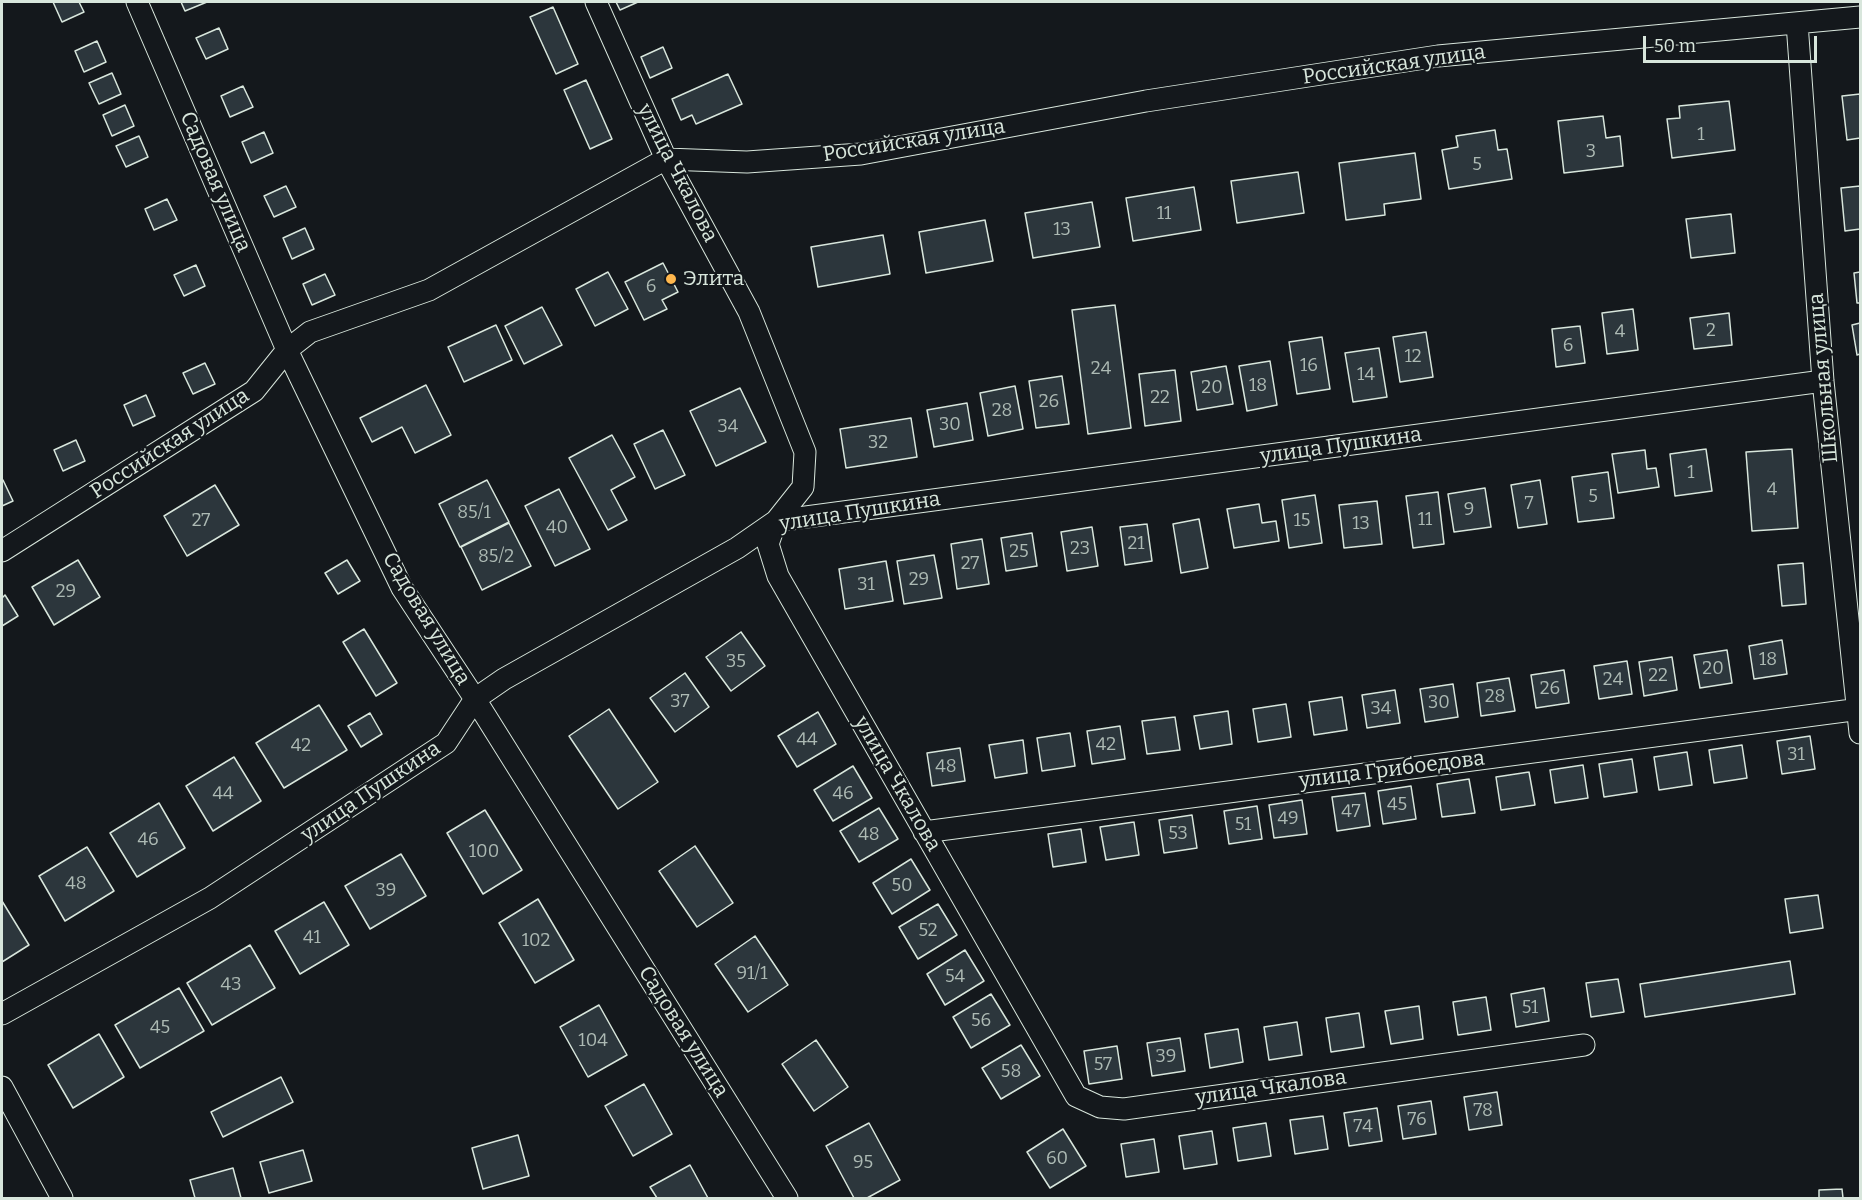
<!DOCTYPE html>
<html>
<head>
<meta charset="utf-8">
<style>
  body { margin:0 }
  #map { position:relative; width:1862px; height:1200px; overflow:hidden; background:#14181c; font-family:Bitter,serif }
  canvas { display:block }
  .frame { position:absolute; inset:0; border:3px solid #d8e6dc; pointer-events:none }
  .scale { position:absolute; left:1643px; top:36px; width:174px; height:27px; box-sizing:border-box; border:3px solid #d8e6dc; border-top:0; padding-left:8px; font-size:18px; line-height:21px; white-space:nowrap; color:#d8e6dc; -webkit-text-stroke:4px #14181c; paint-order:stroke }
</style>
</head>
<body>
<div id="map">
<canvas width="1862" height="1200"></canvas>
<div class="frame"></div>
<div class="scale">50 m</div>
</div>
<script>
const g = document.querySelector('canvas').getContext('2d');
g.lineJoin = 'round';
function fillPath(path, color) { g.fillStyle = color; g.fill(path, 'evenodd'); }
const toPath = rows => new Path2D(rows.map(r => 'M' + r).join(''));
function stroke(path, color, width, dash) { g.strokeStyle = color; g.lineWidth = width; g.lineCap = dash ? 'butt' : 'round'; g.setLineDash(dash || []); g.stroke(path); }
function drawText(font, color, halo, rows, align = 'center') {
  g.font = font + ' Bitter,serif'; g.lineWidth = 4.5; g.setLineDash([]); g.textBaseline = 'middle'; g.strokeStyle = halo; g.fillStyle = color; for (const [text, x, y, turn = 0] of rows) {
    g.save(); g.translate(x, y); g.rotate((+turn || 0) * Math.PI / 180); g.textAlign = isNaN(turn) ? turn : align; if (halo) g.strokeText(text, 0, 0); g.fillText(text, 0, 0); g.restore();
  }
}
const building = toPath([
  [53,2,79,2,84,12,62,22,53,2],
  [181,2,207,2,185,11,181,2],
  [616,2,638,2,620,10,616,2],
  [553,7,578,64,556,74,530,17,553,7],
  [219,28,228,49,206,59,196,38,219,28],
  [97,41,106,62,84,72,75,51,97,41],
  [663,47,672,68,650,78,641,57,663,47],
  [112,73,121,94,99,104,89,83,112,73],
  [728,74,742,104,696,124,692,115,681,120,672,99,728,74],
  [586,80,612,139,590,149,564,90,586,80],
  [243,86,253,107,230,117,221,96,243,86],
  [1860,94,1860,138,1847,140,1842,96,1860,94],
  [1729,101,1735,150,1672,158,1667,119,1680,118,1679,106,1729,101],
  [125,105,134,126,112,136,103,115,125,105],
  [1603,116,1606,138,1620,136,1623,166,1564,173,1558,121,1603,116],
  [1495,130,1498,150,1507,149,1512,179,1449,189,1442,150,1458,147,1456,136,1495,130],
  [264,132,273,153,251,163,242,142,264,132],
  [139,136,148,157,126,167,116,146,139,136],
  [1415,153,1421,199,1384,204,1385,215,1346,220,1339,163,1415,153],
  [1298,172,1304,213,1237,223,1231,181,1298,172],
  [286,186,296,207,274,217,264,196,286,186],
  [1860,186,1860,229,1845,231,1841,188,1860,186],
  [1194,187,1201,230,1133,241,1126,198,1194,187],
  [167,199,177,220,154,230,145,209,167,199],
  [1092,202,1100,247,1033,258,1025,213,1092,202],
  [1731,214,1735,253,1691,258,1686,219,1731,214],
  [985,220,993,261,926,273,919,232,985,220],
  [305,228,314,249,292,259,283,238,305,228],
  [883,235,890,274,818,287,811,247,883,235],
  [663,263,678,292,662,300,667,309,644,320,625,282,663,263],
  [196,265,205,286,184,296,174,275,196,265],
  [608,272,628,309,595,326,576,289,608,272],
  [1860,272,1860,303,1857,303,1854,273,1860,272],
  [325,274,335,295,312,305,303,284,325,274],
  [1115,305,1131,428,1088,434,1072,310,1115,305],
  [542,307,562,345,524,364,505,326,542,307],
  [1633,309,1638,350,1607,354,1602,313,1633,309],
  [1729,313,1732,345,1694,349,1690,318,1729,313],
  [1860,323,1860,354,1857,355,1852,325,1860,323],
  [496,325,512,360,464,382,448,347,496,325],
  [1580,326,1585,363,1556,367,1552,329,1580,326],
  [1426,332,1433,377,1400,382,1393,337,1426,332],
  [1322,337,1330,389,1297,394,1289,342,1322,337],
  [1379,348,1387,397,1353,402,1345,353,1379,348],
  [1270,361,1277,405,1247,411,1239,366,1270,361],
  [205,363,215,384,193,394,183,373,205,363],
  [1226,366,1233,404,1197,410,1191,372,1226,366],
  [1175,370,1181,421,1145,426,1139,374,1175,370],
  [1062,376,1069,424,1036,428,1029,381,1062,376],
  [426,385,451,435,415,453,402,427,372,442,360,418,426,385],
  [1015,386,1023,429,988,436,980,393,1015,386],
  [740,388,766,442,716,466,690,411,740,388],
  [146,395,155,416,133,426,124,405,146,395],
  [967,403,973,440,934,447,927,410,967,403],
  [911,418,917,457,846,468,840,429,911,418],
  [663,430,685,475,655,489,634,444,663,430],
  [612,435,635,477,611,490,627,520,608,530,569,458,612,435],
  [76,440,85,461,63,471,54,450,76,440],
  [1706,449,1712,491,1675,496,1670,454,1706,449],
  [1792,449,1798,528,1752,531,1746,452,1792,449],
  [1645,450,1647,469,1656,468,1659,487,1618,493,1612,454,1645,450],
  [1608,472,1614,518,1578,522,1572,477,1608,472],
  [3,480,13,501,2,506,2,481,3,480],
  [487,480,509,522,460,547,439,504,487,480],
  [1540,480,1547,524,1518,528,1511,485,1540,480],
  [215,485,239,525,187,556,164,516,215,485],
  [1485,488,1491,527,1454,532,1448,494,1485,488],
  [559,489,590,549,555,566,525,506,559,489],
  [1438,492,1444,544,1413,548,1406,496,1438,492],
  [1315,495,1322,543,1289,548,1282,500,1315,495],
  [1377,501,1382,544,1344,548,1339,505,1377,501],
  [1259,504,1262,523,1276,521,1279,541,1234,548,1227,509,1259,504],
  [1199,519,1208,568,1181,573,1173,524,1199,519],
  [509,523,531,566,482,590,461,547,509,523],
  [1147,524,1152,561,1125,565,1120,527,1147,524],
  [1092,527,1098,566,1067,571,1061,532,1092,527],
  [1032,533,1037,566,1006,571,1001,538,1032,533],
  [982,539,989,584,957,589,951,544,982,539],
  [934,555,942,598,904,604,897,561,934,555],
  [78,560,100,597,54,625,32,587,78,560],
  [347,560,360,581,338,594,325,573,347,560],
  [886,561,893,601,845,609,839,569,886,561],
  [1803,563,1806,604,1782,606,1778,565,1803,563],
  [5,595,18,616,2,626,2,598,5,595],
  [364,629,397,683,376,696,343,642,364,629],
  [741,632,765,666,731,691,706,657,741,632],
  [1782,640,1787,674,1754,679,1749,646,1782,640],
  [1727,650,1732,683,1700,688,1694,655,1727,650],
  [1672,657,1677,690,1644,696,1639,662,1672,657],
  [1627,661,1632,694,1599,699,1594,666,1627,661],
  [1564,670,1569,703,1536,708,1531,675,1564,670],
  [685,673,709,707,675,732,650,698,685,673],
  [1509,678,1515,711,1481,716,1477,683,1509,678],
  [1453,684,1458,717,1425,722,1420,689,1453,684],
  [1395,690,1400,723,1367,728,1362,695,1395,690],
  [1342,697,1347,730,1314,735,1309,702,1342,697],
  [1286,704,1291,737,1258,742,1253,709,1286,704],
  [319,705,347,750,284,788,256,743,319,705],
  [609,709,658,782,618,809,569,736,609,709],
  [1228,711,1232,744,1200,749,1194,716,1228,711],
  [818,712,836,744,797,767,778,736,818,712],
  [370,713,382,734,361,747,348,726,370,713],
  [1175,717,1180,750,1147,754,1142,721,1175,717],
  [1120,726,1125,759,1092,764,1087,731,1120,726],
  [1070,733,1075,766,1042,771,1037,738,1070,733],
  [1810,736,1815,769,1782,774,1777,741,1810,736],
  [1023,740,1027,773,995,778,989,745,1023,740],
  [1742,745,1747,778,1714,783,1709,750,1742,745],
  [960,748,965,781,932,786,927,753,960,748],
  [1687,752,1692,785,1659,790,1654,757,1687,752],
  [234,757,261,801,213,831,186,786,234,757],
  [1632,759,1637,792,1604,797,1599,764,1632,759],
  [1583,765,1588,798,1555,803,1550,770,1583,765],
  [853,766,872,798,833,821,814,790,853,766],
  [1529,772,1535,805,1501,810,1496,777,1529,772],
  [1469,779,1475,813,1442,817,1437,784,1469,779],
  [1411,786,1416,819,1383,824,1378,791,1411,786],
  [1365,793,1370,826,1337,831,1332,797,1365,793],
  [1302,800,1307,834,1274,838,1269,805,1302,800],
  [159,803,185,848,137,877,110,833,159,803],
  [1257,806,1262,839,1229,844,1224,811,1257,806],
  [879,808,898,839,859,862,840,831,879,808],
  [485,810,522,870,483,894,447,833,485,810],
  [1192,815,1197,848,1164,853,1159,820,1192,815],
  [1134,822,1139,855,1106,860,1100,827,1134,822],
  [1081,829,1086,862,1053,867,1048,834,1081,829],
  [695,846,733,903,697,927,659,871,695,846],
  [87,847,114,891,65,921,39,876,87,847],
  [401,854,426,896,370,929,345,886,401,854],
  [911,859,930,890,892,914,873,883,911,859],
  [1818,895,1823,928,1790,933,1785,899,1818,895],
  [538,899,574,960,535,983,499,923,538,899],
  [2,901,29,945,2,962,2,901],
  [324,902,349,945,300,974,275,931,324,902],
  [938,904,957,935,918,959,899,927,938,904],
  [755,936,788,985,748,1012,715,964,755,936],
  [250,945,275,988,212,1025,187,983,250,945],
  [965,950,984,981,945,1005,927,974,965,950],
  [1790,961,1795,994,1645,1017,1640,984,1790,961],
  [1618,979,1624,1012,1591,1017,1586,983,1618,979],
  [179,988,204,1031,140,1068,115,1025,179,988],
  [1544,988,1549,1021,1516,1027,1511,994,1544,988],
  [991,994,1010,1025,971,1048,953,1017,991,994],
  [1486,997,1491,1030,1458,1035,1453,1002,1486,997],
  [599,1005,627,1055,588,1077,560,1027,599,1005],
  [1419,1006,1423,1039,1391,1044,1385,1011,1419,1006],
  [1359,1013,1364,1047,1331,1052,1326,1018,1359,1013],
  [1297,1022,1302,1055,1269,1060,1264,1027,1297,1022],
  [1238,1029,1243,1062,1210,1068,1205,1034,1238,1029],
  [99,1034,124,1077,73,1108,48,1065,99,1034],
  [1180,1038,1185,1071,1152,1076,1147,1043,1180,1038],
  [816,1040,848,1087,814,1111,782,1064,816,1040],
  [1021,1045,1040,1076,1001,1099,982,1068,1021,1045],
  [1117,1046,1122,1079,1089,1084,1084,1051,1117,1046],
  [281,1077,293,1102,223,1137,211,1112,281,1077],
  [644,1084,672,1134,633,1156,605,1106,644,1084],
  [1497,1092,1502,1125,1469,1130,1464,1097,1497,1092],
  [1431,1101,1436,1134,1403,1139,1398,1106,1431,1101],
  [1377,1108,1382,1141,1349,1146,1344,1113,1377,1108],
  [1323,1116,1328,1149,1295,1154,1290,1120,1323,1116],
  [869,1123,900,1180,867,1198,854,1198,826,1146,869,1123],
  [1266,1123,1271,1156,1238,1161,1233,1128,1266,1123],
  [1063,1129,1086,1166,1050,1188,1027,1152,1063,1129],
  [1212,1131,1217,1164,1184,1169,1179,1136,1212,1131],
  [518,1135,529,1176,483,1189,472,1148,518,1135],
  [1154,1139,1159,1172,1126,1177,1121,1144,1154,1139],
  [303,1150,312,1181,269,1193,260,1162,303,1150],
  [690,1165,708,1198,657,1198,650,1187,690,1165],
  [233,1168,241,1198,195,1198,190,1180,233,1168],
  [1842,1189,1843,1198,1819,1198,1819,1190,1842,1189]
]);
fillPath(building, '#2c363c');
stroke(building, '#d8e6dc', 1.5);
const street = toPath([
  [137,2,287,350,402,588,475,699,787,1198],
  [596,2,666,159,749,312,805,452,803,487,776,521,768,544,778,576,1076,1096,1100,1107,1124,1109,1584,1045],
  [1797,23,1823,381,1860,733],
  [2,551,254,391,287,350,310,332,429,290,666,159,747,162,861,154,1146,101,1438,56,1860,17],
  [924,832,1860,709],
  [2,1014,210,898,446,743,475,699,504,679,737,548,776,521,1823,381],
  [2,1087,62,1198]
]);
stroke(street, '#d8e6dc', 23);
stroke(street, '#14181c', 21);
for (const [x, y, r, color] of [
  [671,279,6,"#ffb74d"]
]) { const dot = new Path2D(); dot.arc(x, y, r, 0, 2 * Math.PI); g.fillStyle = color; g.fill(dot); stroke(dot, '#14181c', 2); }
drawText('18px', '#adbab4', null, [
  ["1",1701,135],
  ["3",1591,152],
  ["5",1477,165],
  ["11",1164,214],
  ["13",1062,230],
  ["6",651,287],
  ["2",1711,331],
  ["4",1620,332],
  ["6",1568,346],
  ["12",1413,357],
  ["16",1309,366],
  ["24",1101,369],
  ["14",1366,375],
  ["18",1258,386],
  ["20",1212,388],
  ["22",1160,398],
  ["26",1049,402],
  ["28",1002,411],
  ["30",950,425],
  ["34",728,427],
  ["32",878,443],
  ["1",1691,473],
  ["4",1772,490],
  ["5",1593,497],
  ["7",1529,504],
  ["9",1469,510],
  ["85/1",474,513],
  ["11",1425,520],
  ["27",201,521],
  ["15",1302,521],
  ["13",1361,524],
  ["40",557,528],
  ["21",1136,544],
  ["23",1080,549],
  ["25",1019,552],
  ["85/2",496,557],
  ["27",970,564],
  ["29",919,580],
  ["31",866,585],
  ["29",66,592],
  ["18",1768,660],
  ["35",736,662],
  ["20",1713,669],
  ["22",1658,676],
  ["24",1613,680],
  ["26",1550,689],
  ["28",1495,697],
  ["37",680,702],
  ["30",1439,703],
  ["34",1381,709],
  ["44",807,740],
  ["42",1106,745],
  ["42",301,746],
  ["31",1796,755],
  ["48",946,767],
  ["44",223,794],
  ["46",843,794],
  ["45",1397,805],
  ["47",1351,812],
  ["49",1288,819],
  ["51",1243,825],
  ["53",1178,834],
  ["48",869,835],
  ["46",148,840],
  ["100",484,852],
  ["48",76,884],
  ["50",902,886],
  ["39",386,891],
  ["52",928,931],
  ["41",312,938],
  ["102",536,941],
  ["91/1",752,974],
  ["54",955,977],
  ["43",231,985],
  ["51",1530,1008],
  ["56",981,1021],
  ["45",160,1028],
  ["104",593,1041],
  ["39",1166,1057],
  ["57",1103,1065],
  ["58",1011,1072],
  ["78",1483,1111],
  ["76",1417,1120],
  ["74",1363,1127],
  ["60",1057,1159],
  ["95",863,1163]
]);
drawText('21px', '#d8e6dc', '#14181c', [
  ["Российская улица",1394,65,-8],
  ["Российская улица",914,141,-9],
  ["улица Чкалова",677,173,63],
  ["Садовая улица",215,182,67],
  ["Школьная улица",1824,378,-95],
  ["Российская улица",170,444,-33],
  ["улица Пушкина",1341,446,-8],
  ["улица Пушкина",860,512,-9],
  ["Садовая улица",426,619,59],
  ["улица Грибоедова",1392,770,-7],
  ["улица Чкалова",897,784,60],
  ["улица Пушкина",371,792,-34],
  ["Садовая улица",683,1032,58],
  ["улица Чкалова",1271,1088,-8]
]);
drawText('21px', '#d8e6dc', '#14181c', [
  ["Элита",683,279]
], 'left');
</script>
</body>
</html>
